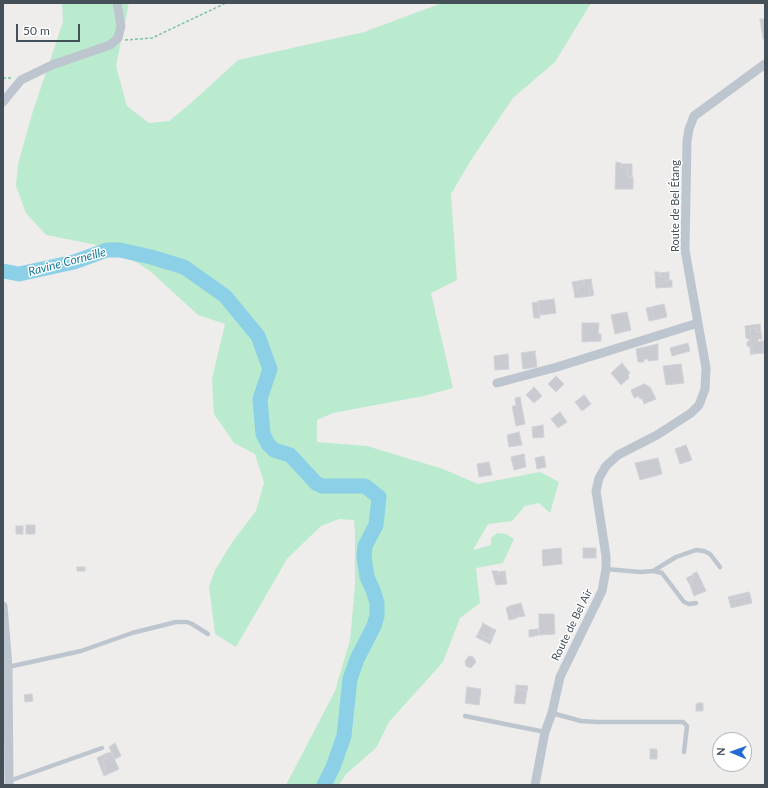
<!DOCTYPE html>
<html>
<head>
<meta charset="utf-8">
<style>
  body { margin:0 }
  #map { position:relative; width:768px; height:788px; overflow:hidden; background:#efecec; font-family:Lato,sans-serif }
  canvas { display:block }
  .frame { position:absolute; inset:0; border:4px solid #454f58; pointer-events:none }
  .north { position:absolute; left:712px; top:732px; width:40px; height:40px; box-sizing:border-box; background:#fff; border:1px solid #b5b9bc; border-radius:50%; rotate:272deg; font-size:11px; font-weight:700; line-height:16px; text-align:center; color:#454f58 }
  .north::after { content:''; display:block; margin:auto; width:14px; height:18px; background:#236ad1; clip-path:polygon(50% 0,100% 100%,50% 72%,0 100%) }
  .scale { position:absolute; left:16px; top:24px; width:64px; height:18px; box-sizing:border-box; border:2px solid #454f58; border-top:0; padding-left:5px; font-size:12px; line-height:14px; white-space:nowrap; color:#454f58; -webkit-text-stroke:3px #fff; paint-order:stroke }
</style>
</head>
<body>
<div id="map">
<canvas width="768" height="788"></canvas>
<div class="frame"></div>
<div class="north">N</div>
<div class="scale">50 m</div>
</div>
<script>
const g = document.querySelector('canvas').getContext('2d');
g.lineJoin = 'round';
function fillPath(path, color) { g.fillStyle = color; g.fill(path, 'evenodd'); }
const toPath = rows => new Path2D(rows.map(r => 'M' + r).join(''));
function stroke(path, color, width, dash) { g.strokeStyle = color; g.lineWidth = width; g.lineCap = dash ? 'butt' : 'round'; g.setLineDash(dash || []); g.stroke(path); }
function drawText(font, color, halo, rows, align = 'center') {
  g.font = font + ' Lato,sans-serif'; g.lineWidth = 3; g.setLineDash([]); g.textBaseline = 'middle'; g.strokeStyle = halo; g.fillStyle = color; for (const [text, x, y, turn = 0] of rows) {
    g.save(); g.translate(x, y); g.rotate((+turn || 0) * Math.PI / 180); g.textAlign = isNaN(turn) ? turn : align; if (halo) g.strokeText(text, 0, 0); g.fillText(text, 0, 0); g.restore();
  }
}
fillPath(toPath([
  [62,3,129,3,116,66,127,106,149,123,169,121,191,103,238,60,364,32,442,3,591,3,555,62,513,98,471,160,451,194,457,280,431,293,453,388,424,396,333,413,317,420,317,442,367,446,443,469,478,484,540,472,559,482,550,513,539,503,525,506,512,521,488,524,473,550,491,545,491,538,497,533,506,534,514,539,503,563,476,568,480,603,460,618,443,662,389,722,376,748,346,774,339,785,286,785,335,691,350,640,355,586,355,532,354,520,339,519,321,526,287,559,236,647,215,634,209,587,215,570,233,541,256,511,264,483,255,454,234,443,214,414,212,379,225,324,198,315,150,271,136,262,102,246,46,235,26,213,16,186,18,164,33,111,63,22]
]), '#bbebcf');
stroke(toPath([
  [3,271,19,274,74,262,107,250,120,250,151,257,184,267,225,296,258,336,270,369,260,399,263,434,268,444,274,450,290,455,316,483,322,486,365,486,379,497,376,525,365,546,364,557,367,577,373,590,377,603,377,616,374,626,357,659,350,679,344,736,333,767,324,785]
]), '#8bd0e6', 15);
const building = toPath([
  [760,19,765,19,765,39,763,39,760,19],
  [616,162,621,163,621,168,628,168,628,177,633,177,633,189,615,189,616,162],
  [621,164,632,164,632,177,628,177,628,168,621,168,621,164],
  [655,272,659,272,659,277,665,276,666,281,672,280,672,287,656,288,655,272],
  [669,272,669,280,666,281,665,276,659,277,659,273,669,272],
  [591,279,592,286,589,287,590,296,575,298,574,291,578,290,577,286,584,285,584,280,591,279],
  [584,280,584,285,577,286,578,290,574,291,572,282,584,280],
  [592,286,594,295,590,296,589,287,592,286],
  [554,299,556,313,540,315,538,301,554,299],
  [538,302,540,318,534,318,532,303,538,302],
  [664,304,667,317,654,320,651,307,664,304],
  [651,307,654,320,649,321,646,308,651,307],
  [627,312,631,330,615,334,611,315,627,312],
  [582,323,599,323,598,334,601,334,601,341,582,342,582,323],
  [760,324,761,332,757,332,757,328,750,329,751,340,746,338,745,326,760,324],
  [757,328,757,332,761,332,762,339,758,339,758,342,762,341,764,353,753,354,752,347,747,346,747,342,751,340,750,329,757,328],
  [762,341,765,341,765,353,764,353,762,341],
  [688,343,690,351,672,356,670,348,688,343],
  [658,344,658,360,648,361,648,359,644,359,644,362,638,362,636,349,658,344],
  [750,347,752,347,753,354,751,355,750,347],
  [535,351,537,367,523,369,521,353,535,351],
  [508,354,509,369,495,370,494,356,508,354],
  [622,363,630,373,628,375,629,378,621,385,611,373,622,363],
  [681,364,684,383,666,385,663,366,681,364],
  [556,376,564,384,556,392,548,384,556,376],
  [644,384,650,387,656,399,644,404,642,398,640,399,639,396,634,398,631,390,644,384],
  [534,387,542,396,534,403,526,395,534,387],
  [584,395,591,404,582,411,575,402,584,395],
  [520,397,525,424,516,426,512,406,516,406,515,398,520,397],
  [560,412,567,422,558,428,551,419,560,412],
  [543,425,544,437,533,438,532,427,543,425],
  [519,432,522,445,509,447,507,435,519,432],
  [686,445,692,460,680,464,675,449,686,445],
  [524,454,526,467,514,470,511,457,524,454],
  [544,456,546,467,537,469,535,458,544,456],
  [658,458,662,474,640,480,635,463,658,458],
  [489,462,492,475,479,477,477,464,489,462],
  [26,525,35,525,35,534,26,534,26,525],
  [16,526,23,526,23,534,16,534,16,526],
  [561,548,562,564,543,566,542,550,561,548],
  [583,548,596,548,596,558,583,558,583,548],
  [77,567,85,567,85,571,77,571,77,567],
  [492,571,498,571,498,575,503,574,504,579,506,578,507,584,496,585,492,571],
  [505,571,506,578,504,579,503,574,498,575,498,572,505,571],
  [697,572,706,591,694,596,690,585,692,584,690,579,694,578,692,574,697,572],
  [693,575,694,578,690,579,692,584,690,585,686,578,693,575],
  [749,592,750,595,729,600,728,597,749,592],
  [750,595,752,603,731,608,729,600,750,595],
  [521,603,524,613,517,615,518,617,514,619,510,606,521,603],
  [510,606,514,619,509,620,506,608,510,606],
  [524,613,525,616,518,617,517,615,524,613],
  [539,614,554,614,555,634,539,635,539,614],
  [483,623,493,629,490,636,493,637,492,640,478,634,483,623],
  [493,629,496,630,493,637,490,636,493,629],
  [538,629,539,635,529,637,529,630,538,629],
  [478,634,492,640,490,644,476,637,478,634],
  [469,656,473,657,476,662,471,668,466,666,465,661,469,656],
  [516,685,528,686,527,691,516,689,516,685],
  [467,687,481,689,479,705,465,703,467,687],
  [516,689,527,691,525,704,514,703,516,689],
  [32,694,33,701,25,702,24,695,32,694],
  [698,703,703,703,703,711,696,711,696,704,698,704,698,703],
  [115,743,121,756,115,759,109,747,115,743],
  [650,749,657,749,657,759,650,759,650,749],
  [111,752,119,769,104,776,102,771,106,769,102,760,107,758,105,754,111,752],
  [105,754,107,758,102,760,106,769,102,771,97,758,105,754]
]);
fillPath(building, '#c9cbd1');
stroke(building, '#d0d2d7', 1);
stroke(toPath([
  [125,40,152,38,226,3],
  [3,78,12,78]
]), '#76c7a1', 1.5, [3, 2]);
stroke(toPath([
  [606,569,640,572,653,571,662,573,684,602,689,604,696,603],
  [653,571,676,557,696,550,704,551,710,554,720,567],
  [8,667,81,651,132,633,176,622,187,622,192,624,208,634],
  [552,713,581,721,597,722,683,722,687,726,684,752],
  [465,716,545,732],
  [9,781,102,748]
]), '#bdc6ce', 4.5);
stroke(toPath([
  [3,102,21,80,52,65,110,45,118,38,121,26,117,3],
  [497,383,557,367,698,323],
  [3,606,8,667,9,785],
  [535,785,545,732,552,713,560,677,602,591,606,569,606,556,596,491,599,478,606,466,618,455,657,435,691,413,699,405,705,389,706,368,685,250,687,141,689,129,694,116,765,64]
]), '#bdc6ce', 9);
drawText('11px', '#454f58', '#fff', [
  ["Route de Bel Étang",675,206,-90],
  ["Route de Bel Air",572,625,-64]
]);
drawText('italic 12px', '#147c9c', '#fff', [
  ["Ravine Corneille",67,262,-15]
]);
</script>
</body>
</html>
